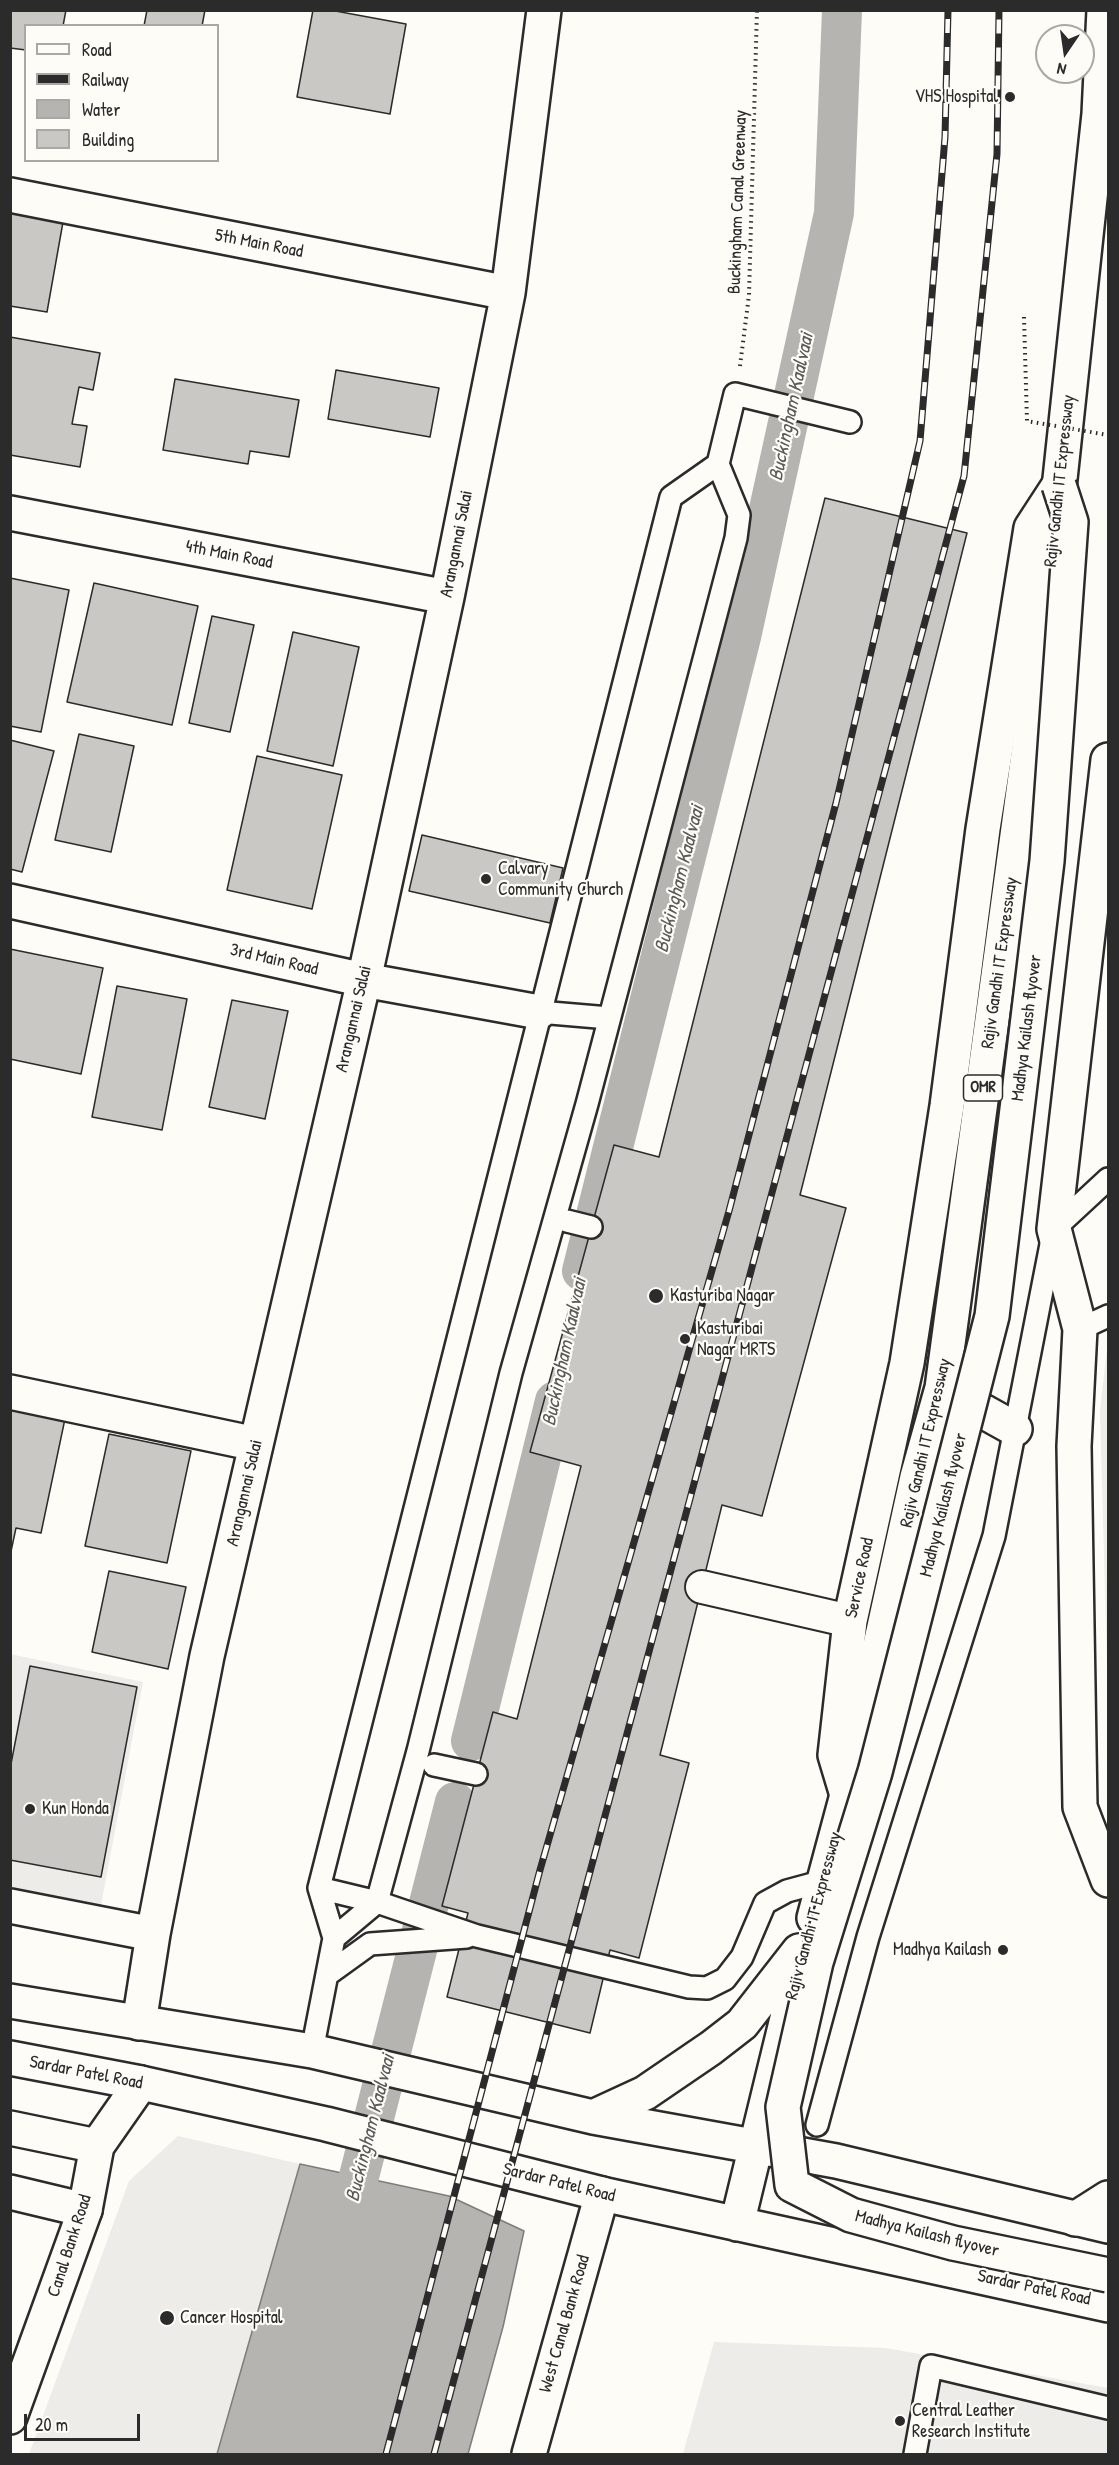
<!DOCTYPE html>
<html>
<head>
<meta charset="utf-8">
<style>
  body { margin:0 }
  #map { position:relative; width:1119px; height:2465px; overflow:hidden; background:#fdfcf7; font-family:"Patrick Hand",sans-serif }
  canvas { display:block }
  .frame { position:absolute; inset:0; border:12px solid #2b2b2b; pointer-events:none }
  .legend { position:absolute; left:24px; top:24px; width:195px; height:138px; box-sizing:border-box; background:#fdfcf7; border:2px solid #a9a8a5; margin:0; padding:8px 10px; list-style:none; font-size:18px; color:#2b2b2b }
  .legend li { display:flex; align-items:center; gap:12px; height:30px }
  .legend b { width:30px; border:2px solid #a9a8a5 }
  .north { position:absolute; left:1035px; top:24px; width:60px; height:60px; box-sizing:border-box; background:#fdfcf7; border:2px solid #a9a8a5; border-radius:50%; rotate:193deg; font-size:16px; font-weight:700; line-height:24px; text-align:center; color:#2b2b2b }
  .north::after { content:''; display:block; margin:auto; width:21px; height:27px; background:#2b2b2b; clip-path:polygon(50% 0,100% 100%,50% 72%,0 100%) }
  .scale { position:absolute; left:24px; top:2414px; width:116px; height:27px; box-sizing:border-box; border:3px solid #2b2b2b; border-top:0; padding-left:8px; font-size:18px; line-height:21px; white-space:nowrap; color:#2b2b2b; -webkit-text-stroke:4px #fdfcf7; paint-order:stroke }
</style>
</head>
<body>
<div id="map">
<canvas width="1119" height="2465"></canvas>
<div class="frame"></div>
<ul class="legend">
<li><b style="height:8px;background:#fdfcf7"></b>Road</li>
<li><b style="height:8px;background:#2b2b2b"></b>Railway</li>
<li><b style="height:16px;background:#b5b4b1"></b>Water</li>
<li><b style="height:16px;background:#c9c8c4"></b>Building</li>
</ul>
<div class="north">N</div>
<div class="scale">20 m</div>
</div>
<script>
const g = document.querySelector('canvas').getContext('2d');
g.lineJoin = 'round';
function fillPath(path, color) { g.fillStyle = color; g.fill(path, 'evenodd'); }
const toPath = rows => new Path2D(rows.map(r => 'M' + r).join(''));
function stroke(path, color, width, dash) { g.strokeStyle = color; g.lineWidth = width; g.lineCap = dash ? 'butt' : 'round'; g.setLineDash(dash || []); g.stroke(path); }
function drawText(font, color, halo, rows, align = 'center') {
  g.font = font + ' "Patrick Hand",sans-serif'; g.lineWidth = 4.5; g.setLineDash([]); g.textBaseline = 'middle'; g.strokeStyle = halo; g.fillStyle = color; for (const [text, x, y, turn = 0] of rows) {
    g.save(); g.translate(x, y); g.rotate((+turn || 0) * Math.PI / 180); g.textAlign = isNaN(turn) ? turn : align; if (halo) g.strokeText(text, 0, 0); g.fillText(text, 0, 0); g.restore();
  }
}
fillPath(toPath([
  [1108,1340,1108,1703,1100,1410],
  [10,1654,143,1682,101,1905,11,1887],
  [178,2136,300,2164,217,2454,29,2454,129,2181],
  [714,2342,886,2348,1108,2388,1108,2454,683,2454]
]), '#edece8');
const water = toPath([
  [300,2164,449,2196,524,2231,503,2327,468,2454,217,2454,300,2164]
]);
fillPath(water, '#b5b4b1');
stroke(water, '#7e7d7b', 1.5);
stroke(toPath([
  [582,1271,741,637,834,213,842,10],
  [471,1741,555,1401],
  [345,2231,455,1802]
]), '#b5b4b1', 40);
const building = toPath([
  [10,10,66,10,63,26,26,26,26,50,10,48,10,10],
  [147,10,205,10,202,26,144,26,147,10],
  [313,10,330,10,406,24,390,114,297,97,313,10],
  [10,213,63,222,47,312,10,306,10,213],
  [10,337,100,353,93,390,79,387,72,424,87,426,80,467,10,455,10,337],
  [336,370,439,388,430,437,328,419,336,370],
  [175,379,299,400,289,457,250,451,248,464,163,450,175,379],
  [825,498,967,533,800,1195,846,1208,762,1516,722,1505,660,1755,689,1763,639,1958,610,1950,590,2033,447,1997,468,1913,442,1906,493,1712,517,1719,581,1466,530,1452,614,1145,659,1157,825,498],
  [10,578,69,590,41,732,10,726,10,578],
  [94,583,198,606,172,725,67,702,94,583],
  [212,616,254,625,230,732,189,723,212,616],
  [293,632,359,647,333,766,267,751,293,632],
  [79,734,134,746,111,852,55,840,79,734],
  [10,740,54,751,22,872,10,869,10,740],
  [257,756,342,775,312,909,227,890,257,756],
  [422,835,563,868,550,923,409,891,422,835],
  [10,949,103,968,81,1074,10,1059,10,949],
  [117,986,187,999,162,1130,92,1117,117,986],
  [232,1000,288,1011,265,1119,209,1107,232,1000],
  [10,1402,66,1414,41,1533,16,1528,10,1556,10,1402],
  [109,1434,191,1451,167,1563,85,1546,109,1434],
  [109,1571,186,1587,168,1669,92,1652,109,1571],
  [30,1666,137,1687,101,1877,10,1860,10,1769,30,1666]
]);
fillPath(building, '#c9c8c4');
stroke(building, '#2b2b2b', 1.5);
const service = toPath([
  [539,1012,609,1018],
  [567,1221,591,1227],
  [1080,1329,1108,1316],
  [434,1765,476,1774],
  [824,1881,787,1891,765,1903,742,1957,725,1979,707,1988,689,1987,477,1936,377,1902,418,1751,511,1373,587,1104,736,538,739,515,718,464,735,394,850,422],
  [319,1888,377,1902],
  [334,1938,377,1902],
  [327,1975,370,1944,467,1937],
  [312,2051,334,1938,319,1888,671,497,718,464],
  [817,2125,868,1937,994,1536,1054,1229,1108,1179],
  [915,2454,931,2366,1108,2408]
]);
const pedestrian = toPath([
  [702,1587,850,1621]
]);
const minor = toPath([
  [10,195,508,293],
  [10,513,447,597],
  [10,901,364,980,539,1012],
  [10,1392,256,1444],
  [10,1906,153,1934],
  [139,2023,153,1934,207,1656,364,980,447,597,508,293,544,10],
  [10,2128,97,2146],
  [10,2192,85,2210],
  [529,2454,602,2194]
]);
const tertiary = toPath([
  [945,1390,1015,1429],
  [847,1795,835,1755,850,1621,907,1363,947,1106,983,829,1031,528,1059,485],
  [1075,2219,1108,2198],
  [10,2417,85,2210,97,2146,141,2083]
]);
const primary = toPath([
  [1108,760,1054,1229,1080,1329,1074,1446,1080,1807,1108,1880],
  [814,1918,847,1795,917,1477,942,1388,1040,666,1099,114,1104,10],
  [10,2001,312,2051,593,2117,836,2161,1108,2226],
  [10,2058,141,2083,326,2124,602,2194,1108,2305],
  [593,2117,645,2093,711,2048,742,2024,799,1951],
  [737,2224,800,1965]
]);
stroke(service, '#2b2b2b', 26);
stroke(pedestrian, '#2b2b2b', 36);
stroke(minor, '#2b2b2b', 38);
stroke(tertiary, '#2b2b2b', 38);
stroke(primary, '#2b2b2b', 38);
stroke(toPath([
  [740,366,749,295,757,10]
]), '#2b2b2b', 4, [1.5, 4.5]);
stroke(service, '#fdfcf7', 21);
stroke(pedestrian, '#fdfcf7', 32);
stroke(minor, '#fdfcf7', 33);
stroke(tertiary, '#fdfcf7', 33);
stroke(primary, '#fdfcf7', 33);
const rail = toPath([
  [386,2454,540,1870,729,1211,836,803,920,441,945,137,948,10],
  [434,2454,964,476,997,154,999,10]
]);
stroke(rail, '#2b2b2b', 7);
stroke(rail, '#fdfcf7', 4.5, [14]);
const primaryBridge = toPath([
  [1059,485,1071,522,1047,861,992,1316,875,1772,816,1962,783,2107,792,2185,851,2215,953,2243,1108,2275]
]);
stroke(primaryBridge, '#2b2b2b', 38, []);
stroke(toPath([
  [1024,317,1027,421,1108,435]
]), '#2b2b2b', 4, [1.5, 4.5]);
stroke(primaryBridge, '#fdfcf7', 33);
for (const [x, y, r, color] of [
  [1010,97,6,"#2b2b2b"],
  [486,879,6,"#2b2b2b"],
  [656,1296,8,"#2b2b2b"],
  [685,1339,6,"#2b2b2b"],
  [30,1809,6,"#2b2b2b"],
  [1003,1950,6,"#2b2b2b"],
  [167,2318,8,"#2b2b2b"],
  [900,2421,6,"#2b2b2b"]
]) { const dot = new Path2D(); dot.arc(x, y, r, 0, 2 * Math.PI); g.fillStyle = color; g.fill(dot); stroke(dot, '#fdfcf7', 2); }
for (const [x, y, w] of [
  [983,1088,39]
]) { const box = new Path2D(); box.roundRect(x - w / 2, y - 13, w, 26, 4.5); g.fillStyle = '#fdfcf7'; g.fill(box); stroke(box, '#2b2b2b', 1.5); }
drawText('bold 16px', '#2b2b2b', null, [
  ["OMR",983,1088]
]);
drawText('18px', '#2b2b2b', '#fdfcf7', [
  ["VHS Hospital",998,97,"right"],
  ["Calvary",498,869],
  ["Community Church",498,890],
  ["Kasturiba Nagar",670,1296],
  ["Kasturibai",697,1329],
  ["Nagar MRTS",697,1350],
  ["Kun Honda",42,1809],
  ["Madhya Kailash",991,1950,"right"],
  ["Cancer Hospital",180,2318],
  ["Central Leather",912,2411],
  ["Research Institute",912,2432]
], 'left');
drawText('18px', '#2b2b2b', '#fdfcf7', [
  ["Buckingham Canal Greenway",738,202,-88],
  ["5th Main Road",259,244,11],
  ["Rajiv Gandhi IT Expressway",1060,481,-84],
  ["Arangannai Salai",457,544,-79],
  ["4th Main Road",229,555,11],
  ["3rd Main Road",274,960,13],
  ["Rajiv Gandhi IT Expressway",1000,963,-82],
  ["Arangannai Salai",354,1019,-77],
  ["Madhya Kailash flyover",1027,1028,-83],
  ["Rajiv Gandhi IT Expressway",926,1443,-77],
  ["Arangannai Salai",245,1493,-77],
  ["Madhya Kailash flyover",944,1505,-76],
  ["Service Road",860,1578,-78],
  ["Rajiv Gandhi IT Expressway",814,1916,-75],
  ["Sardar Patel Road",86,2073,11],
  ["Sardar Patel Road",559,2183,14],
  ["Madhya Kailash flyover",927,2234,14],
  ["Canal Bank Road",70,2246,-72],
  ["Sardar Patel Road",1034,2288,12],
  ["West Canal Bank Road",565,2324,-74]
]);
drawText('italic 20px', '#5b5b5a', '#fdfcf7', [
  ["Buckingham Kaalvaai",792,407,-78],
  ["Buckingham Kaalvaai",680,879,-76],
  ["Buckingham Kaalvaai",565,1352,-78],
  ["Buckingham Kaalvaai",371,2128,-76]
]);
</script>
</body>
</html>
